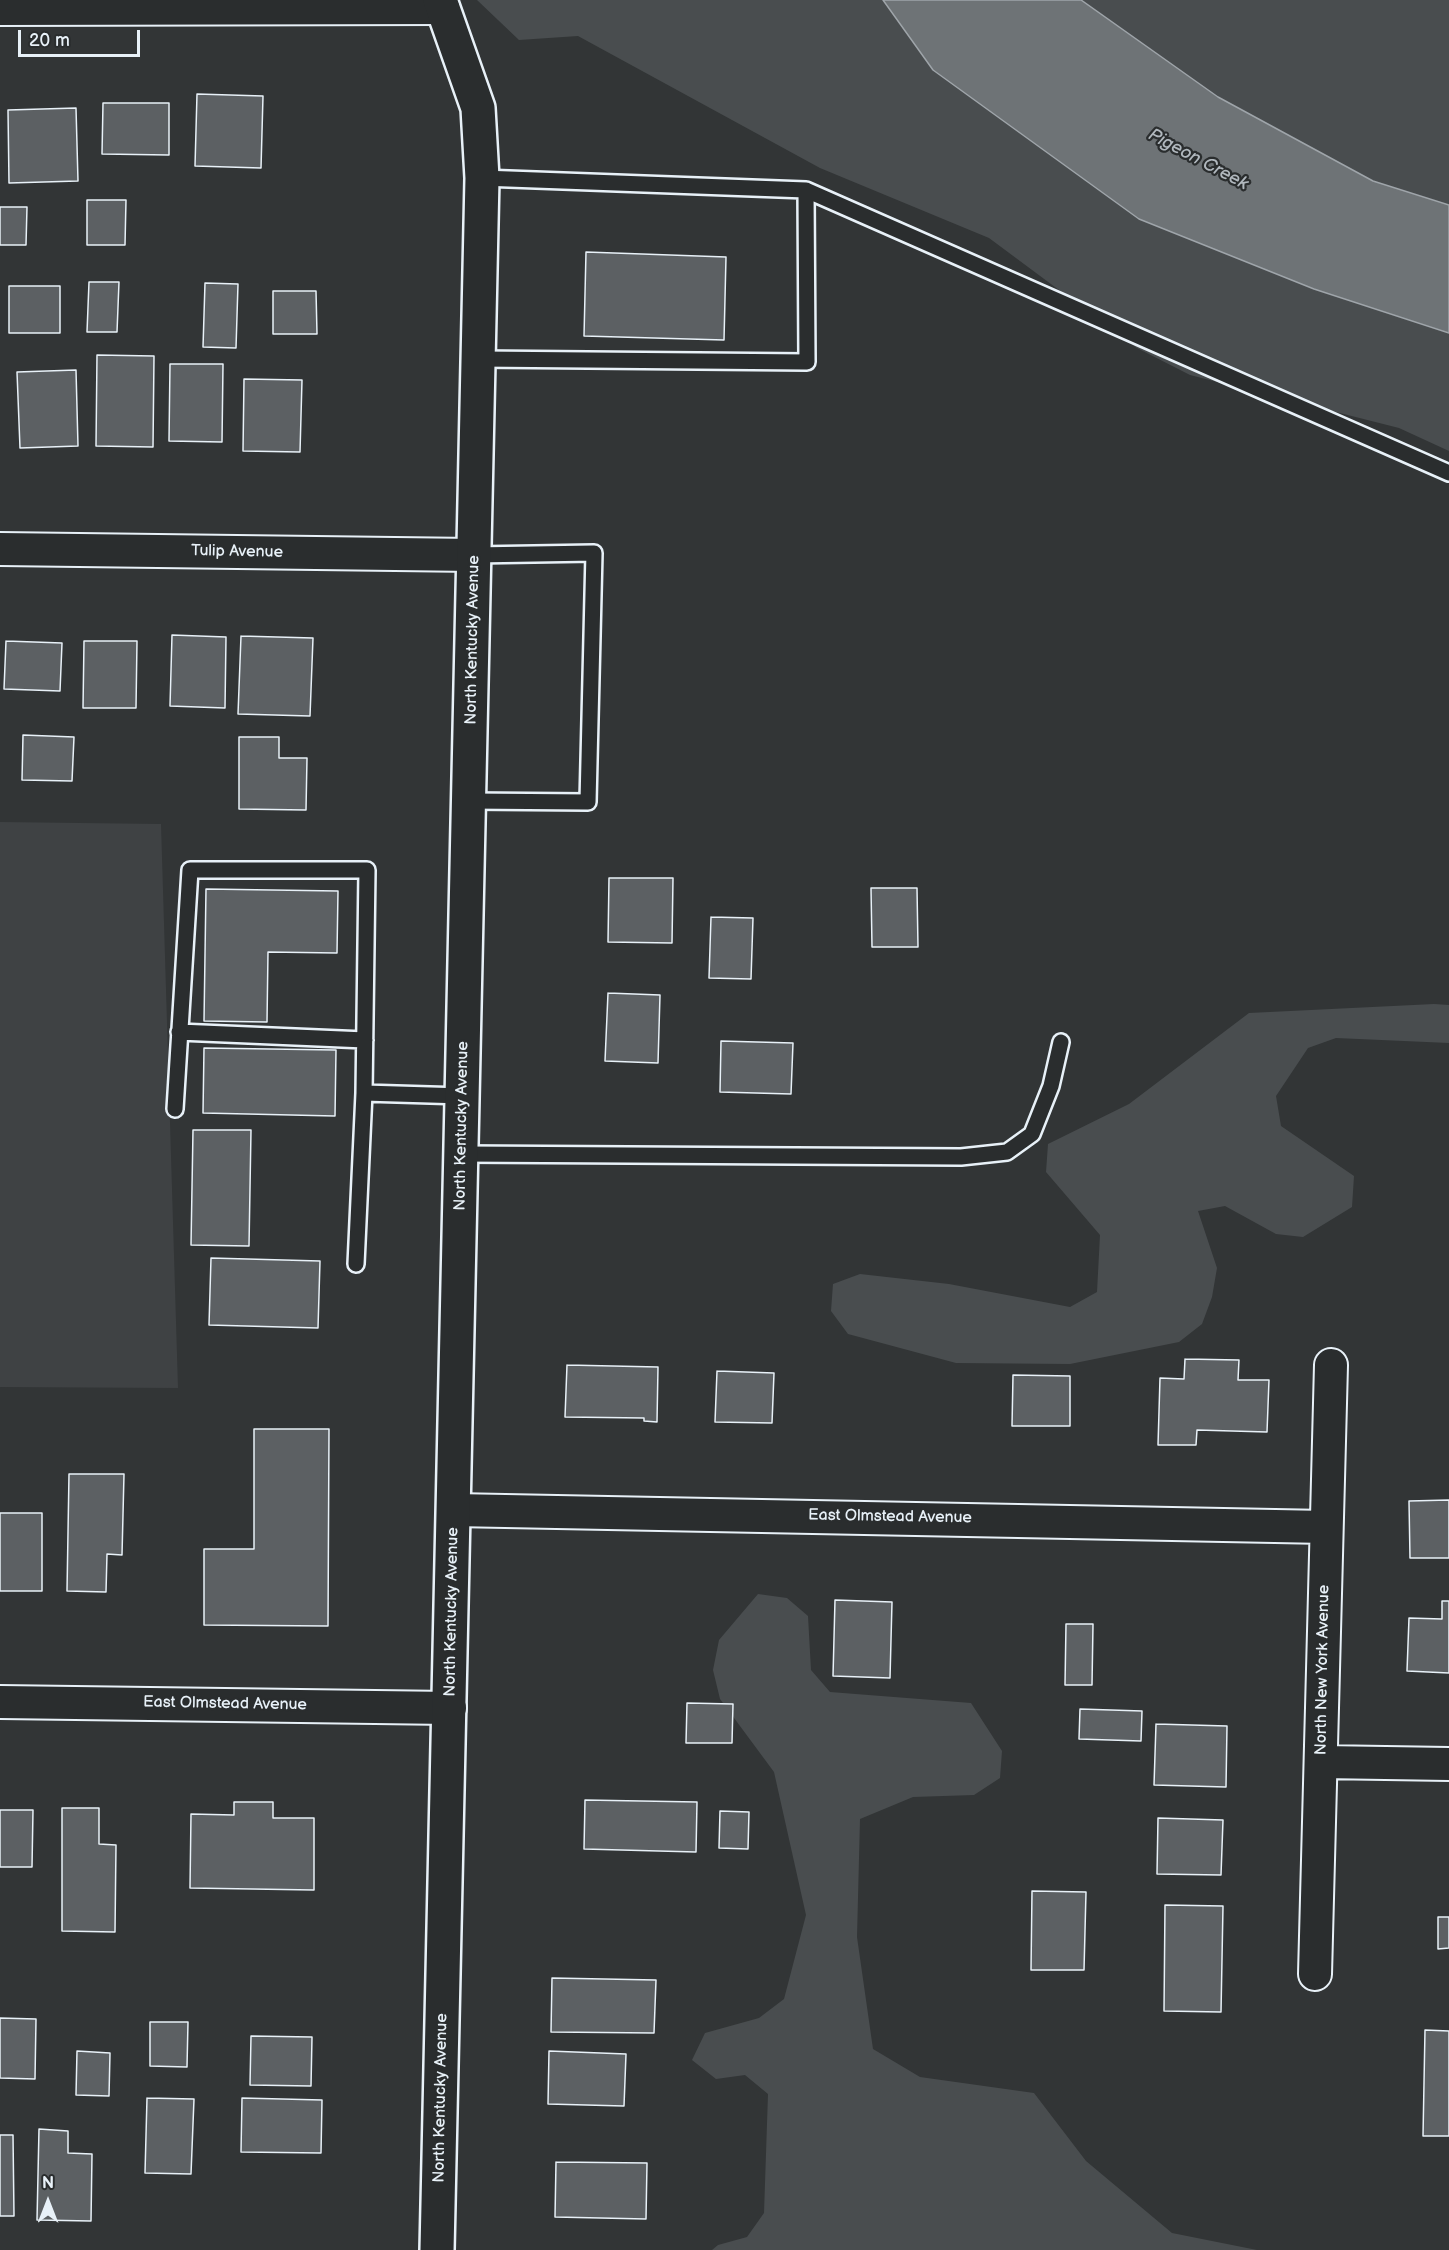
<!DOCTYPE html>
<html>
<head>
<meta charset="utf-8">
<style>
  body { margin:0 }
  #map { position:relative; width:1449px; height:2250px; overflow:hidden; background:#323536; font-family:"Balsamiq Sans",sans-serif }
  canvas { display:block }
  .north { position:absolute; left:18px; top:2172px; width:60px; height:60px; -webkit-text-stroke:4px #2a2d2e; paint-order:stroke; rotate:0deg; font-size:16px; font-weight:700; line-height:24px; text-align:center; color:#e8f1f8 }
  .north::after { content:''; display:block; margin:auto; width:21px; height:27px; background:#e8f1f8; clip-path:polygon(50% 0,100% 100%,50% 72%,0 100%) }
  .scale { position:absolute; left:18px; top:30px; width:122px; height:27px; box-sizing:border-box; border:3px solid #e8f1f8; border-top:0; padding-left:8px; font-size:18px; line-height:21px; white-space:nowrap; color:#e8f1f8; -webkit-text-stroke:4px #2a2d2e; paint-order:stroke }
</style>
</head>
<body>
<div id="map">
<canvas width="1449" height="2250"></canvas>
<div class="north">N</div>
<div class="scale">20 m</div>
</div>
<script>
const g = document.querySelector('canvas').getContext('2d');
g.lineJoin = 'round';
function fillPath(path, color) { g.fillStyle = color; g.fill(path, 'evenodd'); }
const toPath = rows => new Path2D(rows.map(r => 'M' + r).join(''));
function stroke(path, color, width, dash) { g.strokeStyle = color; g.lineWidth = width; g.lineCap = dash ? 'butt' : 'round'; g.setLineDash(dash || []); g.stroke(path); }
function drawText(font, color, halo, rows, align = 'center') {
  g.font = font + ' "Balsamiq Sans",sans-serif'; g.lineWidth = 4.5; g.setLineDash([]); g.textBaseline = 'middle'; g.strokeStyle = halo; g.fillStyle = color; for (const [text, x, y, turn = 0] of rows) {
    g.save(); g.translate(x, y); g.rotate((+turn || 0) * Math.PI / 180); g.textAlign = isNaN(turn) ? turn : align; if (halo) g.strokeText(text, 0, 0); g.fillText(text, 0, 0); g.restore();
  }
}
fillPath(toPath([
  [0,822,161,824,178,1388,0,1387]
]), '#3f4244');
fillPath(toPath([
  [477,0,883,0,933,70,1314,289,1449,333,1449,451,1399,428,1190,375,1137,348,989,238,820,168,578,36,519,40],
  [1081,0,1449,0,1449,205,1373,181,1218,97],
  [1434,1004,1449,1005,1449,1043,1336,1038,1308,1048,1276,1096,1281,1126,1354,1176,1352,1207,1303,1237,1276,1234,1225,1206,1198,1211,1217,1268,1212,1297,1202,1324,1179,1342,1070,1364,956,1363,848,1334,831,1311,833,1284,860,1274,949,1284,1070,1307,1097,1292,1100,1235,1046,1172,1048,1144,1129,1104,1249,1013],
  [758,1594,787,1598,808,1616,811,1670,830,1692,971,1703,1002,1751,1000,1778,974,1795,913,1797,860,1819,857,1937,873,2049,920,2077,1034,2093,1086,2161,1172,2233,1257,2250,712,2250,718,2245,747,2237,764,2213,768,2094,745,2075,716,2079,692,2060,705,2033,759,2018,784,1999,806,1915,774,1772,720,1699,713,1670,719,1640]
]), '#494d4f');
const water = toPath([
  [883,0,1081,0,1218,97,1373,181,1449,205,1449,333,1314,289,1139,219,933,70,883,0]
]);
fillPath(water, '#6e7376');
stroke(water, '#9fa5aa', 1.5);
const building = toPath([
  [197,94,263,96,261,168,195,166,197,94],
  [103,103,169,103,169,155,102,154,103,103],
  [76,108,78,181,9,183,8,110,76,108],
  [87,200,126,200,125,245,87,245,87,200],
  [0,207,27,207,26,245,0,245,0,207],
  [586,252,726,257,724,340,584,336,586,252],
  [89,282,119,282,117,332,87,332,89,282],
  [205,283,238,284,236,348,203,347,205,283],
  [9,286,60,286,60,333,9,333,9,286],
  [273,291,316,291,317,334,273,334,273,291],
  [97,355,154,356,153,447,96,446,97,355],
  [170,364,223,364,222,442,169,441,170,364],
  [76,370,78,446,20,448,17,372,76,370],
  [244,379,302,380,300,452,243,451,244,379],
  [172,635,226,637,225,708,170,706,172,635],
  [241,636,313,638,310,716,238,714,241,636],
  [6,641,62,643,60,691,4,689,6,641],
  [84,641,137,641,136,708,83,708,84,641],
  [23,735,74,737,72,781,22,780,23,735],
  [239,737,279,737,279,758,307,758,306,810,239,809,239,737],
  [609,878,673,878,672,943,608,942,609,878],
  [871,888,917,888,918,947,872,947,871,888],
  [206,889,338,891,337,953,268,952,267,1022,204,1021,206,889],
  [711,917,753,918,751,979,709,978,711,917],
  [608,993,660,995,658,1063,605,1061,608,993],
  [721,1041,793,1043,791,1094,720,1092,721,1041],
  [204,1048,336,1050,335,1116,203,1113,204,1048],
  [193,1130,251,1130,249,1246,191,1245,193,1130],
  [211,1258,320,1261,318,1328,209,1325,211,1258],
  [1185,1359,1239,1360,1238,1380,1269,1380,1267,1432,1197,1430,1196,1445,1158,1445,1160,1378,1184,1379,1185,1359],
  [567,1365,658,1367,657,1422,644,1421,644,1418,565,1417,567,1365],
  [717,1371,774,1373,772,1423,715,1422,717,1371],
  [1013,1375,1070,1376,1070,1426,1012,1426,1013,1375],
  [254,1429,329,1429,328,1626,204,1625,204,1549,254,1549,254,1429],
  [69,1474,124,1474,122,1555,107,1554,106,1592,67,1591,69,1474],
  [1449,1500,1449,1558,1410,1558,1409,1501,1449,1500],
  [0,1513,42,1513,42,1591,0,1591,0,1513],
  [835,1600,892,1602,890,1678,833,1676,835,1600],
  [1442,1601,1449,1601,1449,1673,1407,1671,1409,1618,1442,1619,1442,1601],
  [1066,1624,1093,1624,1092,1685,1065,1685,1066,1624],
  [687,1703,733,1704,732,1743,686,1743,687,1703],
  [1080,1709,1142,1711,1141,1741,1079,1739,1080,1709],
  [1156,1724,1227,1726,1226,1787,1154,1785,1156,1724],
  [585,1800,697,1802,696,1852,584,1849,585,1800],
  [234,1802,273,1802,273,1818,314,1818,314,1890,190,1888,191,1814,234,1815,234,1802],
  [62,1808,99,1808,99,1844,116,1845,115,1932,62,1931,62,1808],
  [0,1810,33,1810,32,1867,0,1867,0,1810],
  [720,1811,749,1812,748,1849,719,1848,720,1811],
  [1158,1818,1223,1820,1221,1875,1157,1874,1158,1818],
  [1032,1891,1086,1892,1084,1970,1031,1970,1032,1891],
  [1165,1905,1223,1906,1221,2012,1164,2011,1165,1905],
  [1438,1917,1449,1917,1449,1948,1438,1949,1438,1917],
  [552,1978,656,1980,654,2033,551,2032,552,1978],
  [0,2018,36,2019,35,2079,0,2078,0,2018],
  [150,2022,188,2022,187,2067,150,2066,150,2022],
  [1425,2030,1449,2031,1449,2136,1423,2136,1425,2030],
  [251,2036,312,2037,311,2086,250,2085,251,2036],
  [77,2051,110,2053,109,2096,76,2095,77,2051],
  [549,2051,626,2054,624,2106,548,2104,549,2051],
  [147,2098,194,2099,191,2174,145,2173,147,2098],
  [242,2098,322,2100,321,2153,241,2152,242,2098],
  [39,2129,68,2131,68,2153,92,2154,91,2221,37,2220,39,2129],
  [0,2135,13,2135,14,2216,0,2216,0,2135],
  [556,2162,647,2163,646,2219,555,2217,556,2162]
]);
fillPath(building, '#5c6063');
stroke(building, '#e8f1f8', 1.5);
const lane = toPath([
  [806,190,1449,473],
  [479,359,807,362,806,190,482,178],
  [469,801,588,802,594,553,474,555],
  [179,1032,365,1040],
  [175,1109,190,870,367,870,364,1093],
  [462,1154,961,1157,1007,1152,1032,1134,1051,1086,1061,1042],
  [356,1264,364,1093,463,1096]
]);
const street = toPath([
  [0,9,443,8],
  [0,549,474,555],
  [454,1510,1326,1527],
  [0,1702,450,1708],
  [1322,1762,1449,1764],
  [1315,1974,1331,1365]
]);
const secondary = toPath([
  [437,2250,482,178,478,108,440,0]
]);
stroke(lane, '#e8f1f8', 20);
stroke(street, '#e8f1f8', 36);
stroke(secondary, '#e8f1f8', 38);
stroke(lane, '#2a2d2e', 15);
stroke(street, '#2a2d2e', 32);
stroke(secondary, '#2a2d2e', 33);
drawText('16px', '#e8f1f8', '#2a2d2e', [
  ["Tulip Avenue",237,552,1],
  ["North Kentucky Avenue",473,640,-89],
  ["North Kentucky Avenue",462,1126,-89],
  ["East Olmstead Avenue",890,1517,1],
  ["North Kentucky Avenue",452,1612,-89],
  ["North New York Avenue",1323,1670,-89],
  ["East Olmstead Avenue",225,1704,1],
  ["North Kentucky Avenue",441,2098,-89]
]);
drawText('italic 18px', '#b1b8be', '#2a2d2e', [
  ["Pigeon Creek",1198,160,28]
]);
</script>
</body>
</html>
